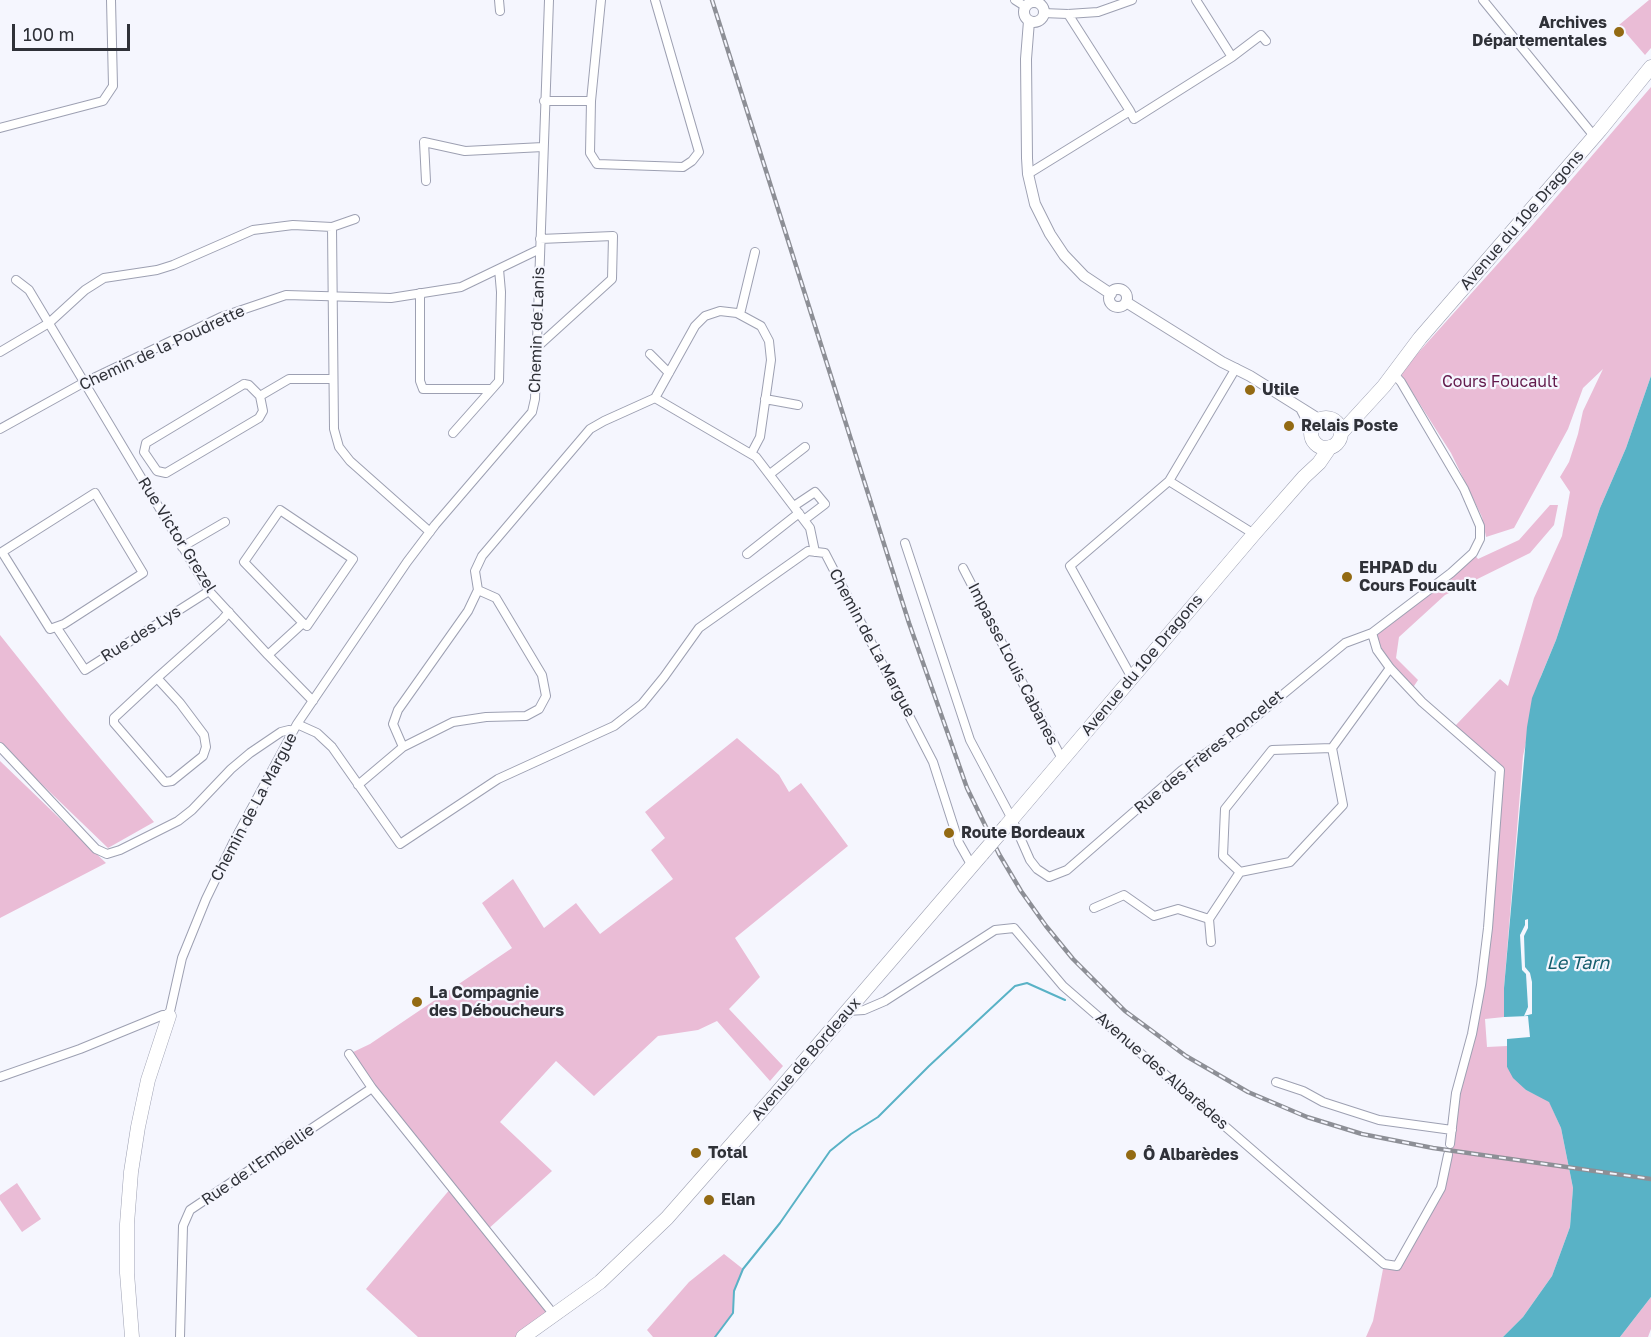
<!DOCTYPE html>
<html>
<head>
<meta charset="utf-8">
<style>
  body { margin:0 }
  #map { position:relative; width:1651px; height:1337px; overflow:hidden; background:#f5f6fe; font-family:"Golos Text",sans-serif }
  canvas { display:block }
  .scale { position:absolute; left:12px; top:24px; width:118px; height:27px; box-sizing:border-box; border:3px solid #2f3138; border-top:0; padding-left:8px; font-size:18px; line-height:21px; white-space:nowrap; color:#2f3138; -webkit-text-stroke:4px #f5f6fe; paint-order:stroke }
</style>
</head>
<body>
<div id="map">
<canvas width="1651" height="1337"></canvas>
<div class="scale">100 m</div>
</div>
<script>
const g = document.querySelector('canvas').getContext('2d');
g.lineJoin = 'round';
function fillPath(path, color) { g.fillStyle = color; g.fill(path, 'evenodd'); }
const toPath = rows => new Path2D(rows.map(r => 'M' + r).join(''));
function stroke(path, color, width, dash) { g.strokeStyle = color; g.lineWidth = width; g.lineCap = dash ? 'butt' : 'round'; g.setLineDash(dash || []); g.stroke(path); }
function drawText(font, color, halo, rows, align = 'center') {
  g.font = font + ' "Golos Text",sans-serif'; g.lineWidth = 4.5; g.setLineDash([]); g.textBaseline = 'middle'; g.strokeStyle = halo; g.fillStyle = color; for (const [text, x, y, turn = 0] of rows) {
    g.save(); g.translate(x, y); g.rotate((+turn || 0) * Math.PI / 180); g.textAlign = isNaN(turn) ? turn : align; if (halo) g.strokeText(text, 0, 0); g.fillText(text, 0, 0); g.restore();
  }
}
fillPath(toPath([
  [1649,0,1651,0,1651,48,1645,55,1619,25],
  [1651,87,1651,376,1626,448,1600,508,1556,640,1541,676,1523,756,1504,988,1504,1017,1485,1019,1487,1047,1507,1046,1507,1067,1526,1090,1549,1101,1561,1128,1573,1188,1570,1227,1552,1276,1523,1317,1503,1337,1366,1337,1373,1321,1384,1264,1397,1266,1441,1188,1447,1163,1456,1093,1481,985,1500,774,1455,730,1456,725,1500,679,1508,686,1534,598,1562,536,1570,492,1560,477,1569,462,1578,434,1583,411,1603,369,1583,388,1568,429,1514,528,1486,537,1482,517,1451,453,1400,373,1529,229],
  [1550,505,1558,505,1554,525,1530,553,1445,595,1399,637,1396,658,1418,680,1412,689,1390,668,1372,633,1473,553,1478,559,1519,540],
  [0,635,67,719,154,822,108,848,0,744],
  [737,738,779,775,789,792,801,783,848,846,735,938,760,977,729,1009,783,1066,770,1081,717,1021,698,1030,658,1036,594,1096,556,1061,500,1122,552,1171,486,1231,555,1316,523,1337,418,1337,366,1289,451,1188,349,1054,370,1044,512,948,482,903,513,879,544,928,576,903,600,934,673,879,651,850,665,838,645,812],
  [0,761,106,863,0,918],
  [17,1183,41,1219,22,1232,0,1200,0,1195],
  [724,1254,743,1269,734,1291,733,1313,715,1337,653,1337,647,1330,689,1282],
  [1651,1297,1651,1329,1648,1337,1620,1337]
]), '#eabcd6');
fillPath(toPath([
  [1651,376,1651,1297,1620,1337,1503,1337,1523,1317,1552,1276,1570,1227,1573,1188,1561,1128,1549,1102,1526,1090,1513,1078,1507,1067,1507,1039,1530,1037,1528,1016,1504,1017,1504,988,1527,727,1532,698,1556,640,1600,508,1626,448]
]), '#59b2c6');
fillPath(toPath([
  [1528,919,1528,928,1524,936,1525,967,1530,973,1532,982,1532,1014,1524,1016,1528,1007,1526,974,1522,970,1520,935,1525,925,1525,920]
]), '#f5f6fe');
stroke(toPath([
  [715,1337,733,1313,734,1291,743,1269,780,1223,830,1151,851,1134,878,1117,929,1066,1015,986,1027,983,1065,1000]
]), '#59b2c6', 2);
const minor = toPath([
  [499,0,500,11],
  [601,0,591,101,590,153,597,164,683,167,692,161,699,152,655,0],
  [1015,0,1026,7],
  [1483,0,1594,136],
  [1043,13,1068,14,1098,12,1132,0],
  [1232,57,1261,35,1266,41],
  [544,101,591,101],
  [1130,111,1134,119,1232,57,1196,0],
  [0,128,103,101,113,86,111,0],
  [1028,174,1130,111,1068,14],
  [426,181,424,142,465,151,543,147],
  [332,227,334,429,339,447,350,461,430,532],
  [16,280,29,290,209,591,268,655,313,701],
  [420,293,420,381,423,389,492,389,499,381,501,292,499,269],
  [740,314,755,252],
  [536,348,612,279,613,236,540,239],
  [0,352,49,323,85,290,104,278,157,270,173,265,253,230,293,225,332,227,355,219],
  [650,354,669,373],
  [244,384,249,385,260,396,263,411,259,418,166,473,157,471,144,452,146,443,244,384],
  [260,396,289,379,333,379],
  [655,398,695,326,705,316,720,311,737,313,761,326,769,341,771,360,760,437,751,454],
  [765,399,798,405],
  [0,429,83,383,221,317,286,295,391,298,461,287,540,249],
  [453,433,492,389],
  [770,474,805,447],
  [1169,481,1254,534],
  [95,493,143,573,64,624,50,629,2,552,95,493],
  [794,506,815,492,825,504,804,520],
  [905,543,970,740,1012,819,1030,860,1037,869,1049,877,1067,870,1182,770,1246,725,1345,643,1372,633,1451,573,1473,553,1480,539,1480,526,1464,489,1401,382,1393,373],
  [182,547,225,522],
  [747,554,799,513],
  [963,568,1062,759],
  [57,628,85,670,209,591],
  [1372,633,1377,650,1390,668,1422,702,1500,770,1488,928,1481,985,1472,1034,1456,1093,1450,1144],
  [268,655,303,623,307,626,353,559,280,510,244,562,303,623],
  [157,678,180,703,204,735,206,747,203,756,172,781,165,782,114,723,114,718,157,678,222,620,229,612],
  [1132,678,1070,566,1169,481,1236,368],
  [297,724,317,733,332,747,400,844,498,779,614,726,642,704,664,677,699,628,808,551,825,553,933,762,959,843,972,866],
  [0,747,96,849,107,854,120,850,178,821,192,810,231,769,250,753,281,732,289,730,293,731],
  [403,747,393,724,398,710,468,611,478,590,475,571,482,556,590,429,604,421,655,398,756,457,810,528,815,552],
  [358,785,403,747,453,722,486,717,526,716,539,709,546,696,542,675,496,598,478,590],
  [1240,872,1290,862,1343,805,1332,748],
  [1094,908,1124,895,1154,916,1178,909,1209,919,1211,942],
  [1209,919,1240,872,1223,856,1225,809,1272,750,1332,748,1390,668],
  [848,1011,864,1010,885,1001,995,930,1014,928,1063,986,1384,1264,1397,1266,1441,1188,1448,1155],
  [349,1054,372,1088,555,1316],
  [0,1077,80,1049,163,1015,169,1016,182,958,206,899,234,841,297,724,407,562,435,525,532,412,535,399,549,0],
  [1276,1082,1303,1091,1323,1102,1379,1120,1452,1130],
  [180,1337,183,1226,190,1210,372,1088]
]);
const tertiary = toPath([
  '1024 12a10 10 0 1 1 20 0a10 10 0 1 1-20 0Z',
  [1029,21,1026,59,1027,158,1028,174,1035,204,1050,234,1064,255,1084,276,1111,294],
  '1109 298a9 9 0 1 1 18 0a9 9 0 1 1-18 0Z',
  [1126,302,1222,362,1250,376,1317,418,1322,419],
  [1302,410,1312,429]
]);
const primary = toPath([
  '1311 433a15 15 0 1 1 30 0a15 15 0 1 1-30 0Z',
  [1341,433,1384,386,1420,338,1600,130,1651,67],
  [1006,826,1254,534,1304,477,1319,463,1330,447],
  [132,1337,127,1273,127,1224,131,1172,138,1127,148,1080,169,1016],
  [523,1337,600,1282,667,1218,776,1094,982,854]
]);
stroke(minor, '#9da0b2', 10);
stroke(tertiary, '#9da0b2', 12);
stroke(primary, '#9da0b2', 15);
stroke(minor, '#fff', 8);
stroke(tertiary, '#fff', 10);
stroke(primary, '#fff', 14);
const rail = toPath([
  [712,0,909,623,967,788,999,854,1021,891,1046,926,1073,959,1125,1011,1186,1056,1248,1092,1307,1117,1362,1134,1433,1148,1651,1179]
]);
stroke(rail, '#8d8f96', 4.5);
stroke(rail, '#f5f6fe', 2, [7]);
const primaryBridge = toPath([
  [982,854,1006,826]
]);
stroke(primaryBridge, '#9da0b2', 15, []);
stroke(primaryBridge, '#fff', 14);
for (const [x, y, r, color] of [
  [1619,32,6,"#936a13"],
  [1250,390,6,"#936a13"],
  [1289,426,6,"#936a13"],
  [1347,577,6,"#936a13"],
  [949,833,6,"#936a13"],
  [417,1002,6,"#936a13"],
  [696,1153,6,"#936a13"],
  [1131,1155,6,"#936a13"],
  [709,1200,6,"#936a13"]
]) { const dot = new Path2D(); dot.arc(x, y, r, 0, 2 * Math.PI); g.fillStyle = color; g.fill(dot); stroke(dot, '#f5f6fe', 2); }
drawText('bold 16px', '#2f3138', '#f5f6fe', [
  ["Archives",1607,23,"right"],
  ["Départementales",1607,41,"right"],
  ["Utile",1262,390],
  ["Relais Poste",1301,426],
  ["EHPAD du",1359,568],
  ["Cours Foucault",1359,586],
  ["Route Bordeaux",961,833],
  ["La Compagnie",429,993],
  ["des Déboucheurs",429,1011],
  ["Total",708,1153],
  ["Ô Albarèdes",1143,1155],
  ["Elan",721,1200]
], 'left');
drawText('16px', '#2f3138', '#f5f6fe', [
  ["Avenue du 10e Dragons",1522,220,-49],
  ["Chemin de Lanis",537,330,-88],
  ["Chemin de la Poudrette",162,348,-25],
  ["Rue Victor Grezel",177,535,58],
  ["Rue des Lys",141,634,-32],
  ["Chemin de La Margue",872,643,62],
  ["Impasse Louis Cabanes",1013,664,63],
  ["Avenue du 10e Dragons",1142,665,-50],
  ["Rue des Frères Poncelet",1209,752,-39],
  ["Chemin de La Margue",254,807,-62],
  ["Avenue de Bordeaux",806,1059,-49],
  ["Avenue des Albarèdes",1162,1071,41],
  ["Rue de l'Embellie",258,1165,-34]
]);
drawText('16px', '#631a4c', '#f5f6fe', [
  ["Cours Foucault",1500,382]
]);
drawText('italic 18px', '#145e6d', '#f5f6fe', [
  ["Le Tarn",1578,963]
]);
</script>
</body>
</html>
